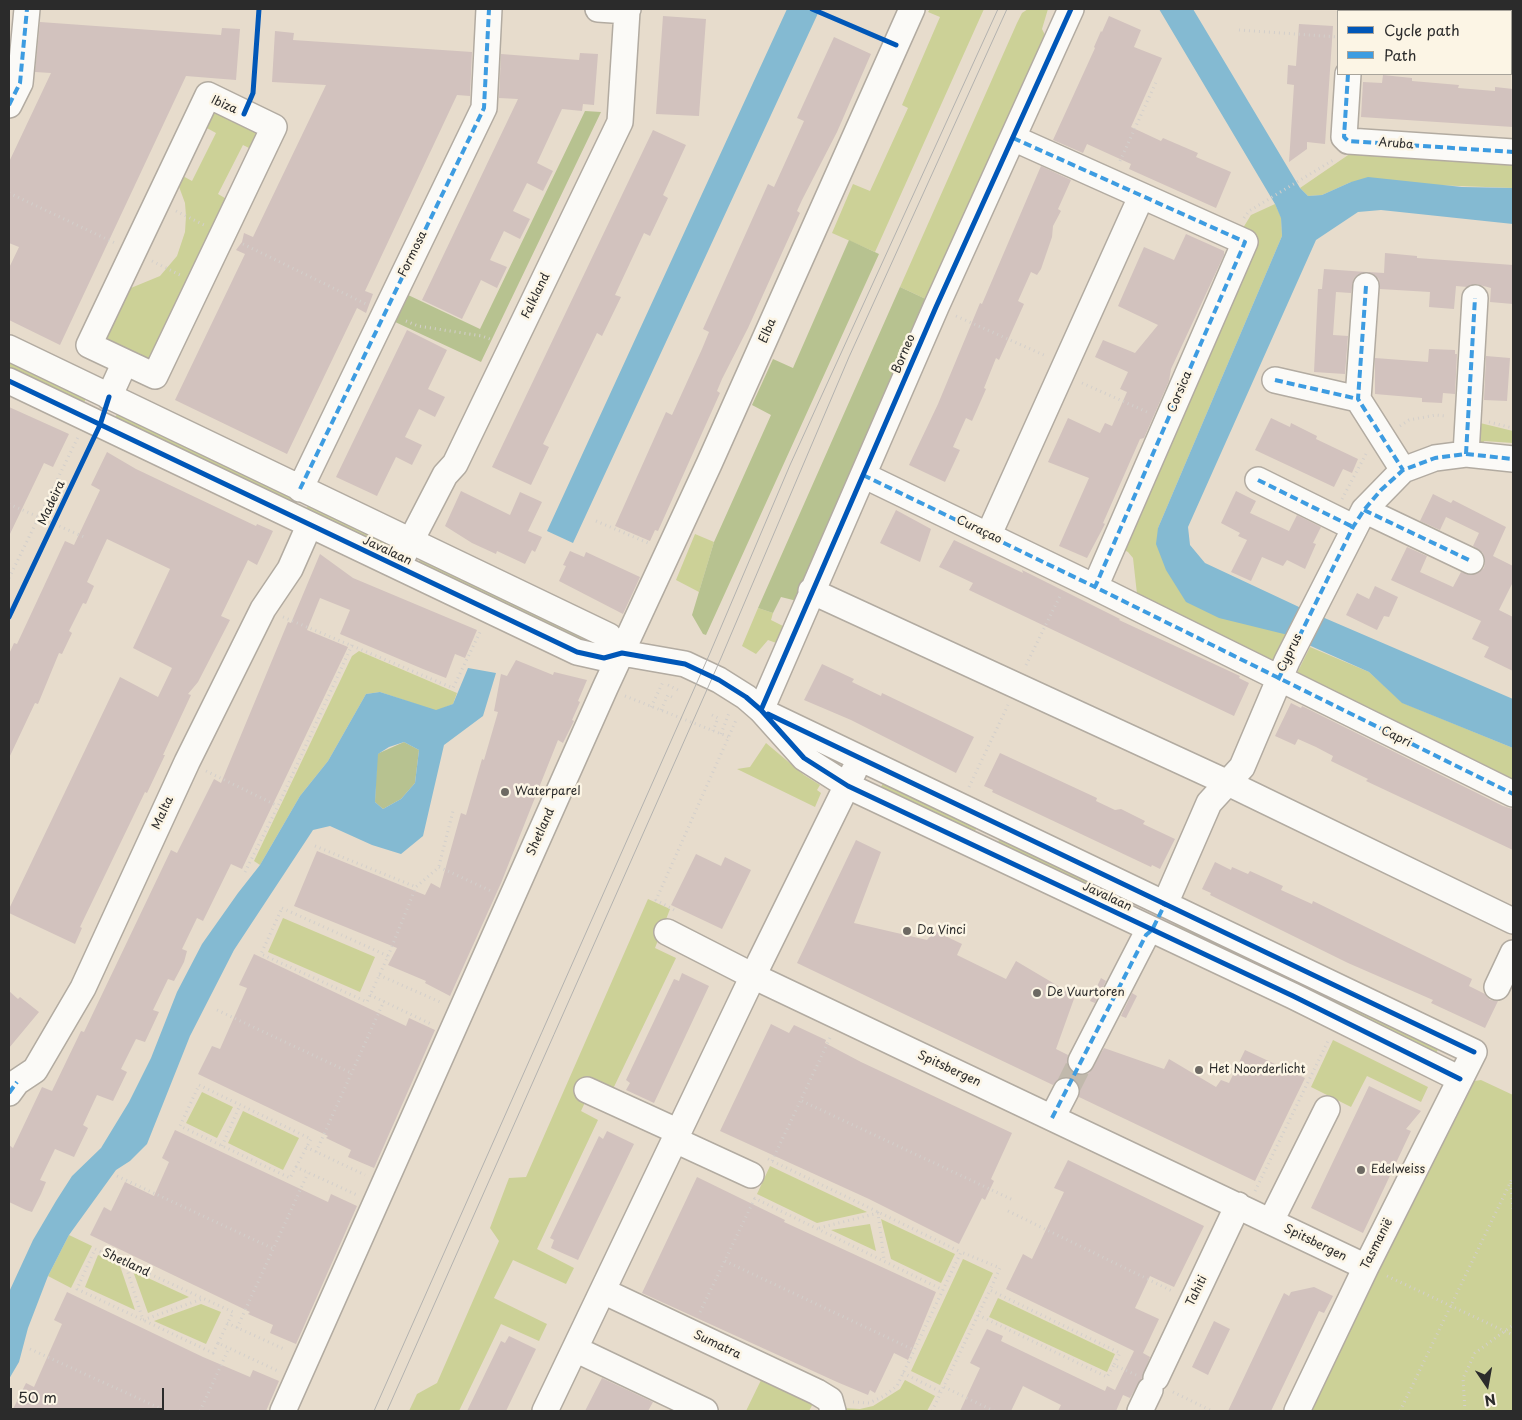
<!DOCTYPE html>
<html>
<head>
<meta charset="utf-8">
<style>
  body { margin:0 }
  #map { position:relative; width:1522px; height:1420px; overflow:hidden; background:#e7dccc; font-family:"Playpen Sans",sans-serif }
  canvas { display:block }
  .frame { position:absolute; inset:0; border:10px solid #2b2b2b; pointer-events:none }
  .legend { position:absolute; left:1337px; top:10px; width:175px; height:65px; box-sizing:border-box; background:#fcf5e5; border:1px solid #a8a49b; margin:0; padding:6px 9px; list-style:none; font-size:15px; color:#2b2b2b }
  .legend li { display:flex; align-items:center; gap:10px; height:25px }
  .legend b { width:25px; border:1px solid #a8a49b }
  .north { position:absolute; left:1462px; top:1360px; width:50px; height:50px; -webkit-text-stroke:4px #fcf5e5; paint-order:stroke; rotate:168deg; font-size:14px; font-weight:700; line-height:20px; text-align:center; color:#2b2b2b }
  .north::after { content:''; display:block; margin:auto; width:18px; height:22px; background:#2b2b2b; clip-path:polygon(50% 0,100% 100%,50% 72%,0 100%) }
  .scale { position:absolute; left:10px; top:1388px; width:154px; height:22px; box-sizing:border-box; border:2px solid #2b2b2b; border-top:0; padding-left:6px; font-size:15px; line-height:18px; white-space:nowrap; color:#2b2b2b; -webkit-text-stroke:4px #fcf5e5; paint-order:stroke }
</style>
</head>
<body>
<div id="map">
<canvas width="1522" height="1420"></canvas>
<div class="frame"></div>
<ul class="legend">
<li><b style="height:6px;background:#0057b8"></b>Cycle path</li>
<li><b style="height:6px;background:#3d9ce1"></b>Path</li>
</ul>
<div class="north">N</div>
<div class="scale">50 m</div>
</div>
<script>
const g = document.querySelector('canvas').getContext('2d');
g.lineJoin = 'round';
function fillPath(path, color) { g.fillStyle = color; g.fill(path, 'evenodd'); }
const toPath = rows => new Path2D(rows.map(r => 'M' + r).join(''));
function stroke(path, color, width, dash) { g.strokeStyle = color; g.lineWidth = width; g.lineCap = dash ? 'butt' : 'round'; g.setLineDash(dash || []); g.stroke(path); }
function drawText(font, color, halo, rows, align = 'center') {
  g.font = font + ' "Playpen Sans",sans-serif'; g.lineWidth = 5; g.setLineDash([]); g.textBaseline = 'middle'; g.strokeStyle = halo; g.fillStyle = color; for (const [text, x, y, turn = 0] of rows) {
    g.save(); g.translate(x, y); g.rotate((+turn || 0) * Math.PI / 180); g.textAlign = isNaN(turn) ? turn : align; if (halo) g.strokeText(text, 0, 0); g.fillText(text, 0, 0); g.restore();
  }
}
fillPath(toPath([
  [930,9,984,9,875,252,832,233,853,184,870,191,908,108,902,105,940,17,928,12],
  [1028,9,1048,9,1042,29,1047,39,930,301,900,287,1017,23,1022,13],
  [214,113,228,115,259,133,255,151,243,145,218,194,230,201,150,359,107,339,106,332,126,290,160,276,177,256,185,232,186,216,185,203,178,184,181,175,192,181,216,133,205,127],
  [1354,151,1513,162,1513,188,1351,182,1322,195,1308,196,1300,188],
  [1275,204,1281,217,1282,236,1158,528,1287,636,1277,661,1268,666,1137,594,1133,558,1128,552,1120,548,1243,228,1251,215],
  [9,356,88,395,81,408,9,373],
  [119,409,300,496,294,509,113,423],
  [1476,422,1513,431,1513,443,1484,441,1483,445,1478,446],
  [310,500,391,543,386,552,304,515],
  [695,534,714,542,699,592,676,580],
  [421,557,595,637,592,647,429,574,419,562],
  [758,608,773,613,771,620,785,627,779,644,768,640,756,654,742,646],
  [1310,647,1369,672,1403,703,1513,748,1513,783,1297,673],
  [359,651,457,693,453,704,436,711,380,692,366,694,328,761,300,796,260,865,254,861,352,656],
  [766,743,804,775,820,785,817,790,821,793,815,807,737,769,750,767],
  [886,777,977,827,975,831,972,833,879,791],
  [999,837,1136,897,1130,910,998,846],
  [648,899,670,909,655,948,676,958,612,1091,594,1083,581,1111,598,1120,537,1249,574,1268,566,1284,513,1260,494,1298,547,1324,539,1341,501,1324,459,1411,409,1411,417,1394,437,1383,499,1241,490,1228,509,1178,526,1177],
  [1179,917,1289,976,1286,982,1172,932],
  [283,918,375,957,360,992,268,952],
  [1310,983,1442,1042,1434,1057,1305,992],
  [1333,1040,1428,1087,1421,1102,1367,1076,1351,1107,1311,1087],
  [1481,1080,1513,1095,1513,1411,1309,1411,1468,1082],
  [202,1092,233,1107,217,1138,186,1123],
  [243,1111,299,1138,283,1170,228,1143],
  [770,1166,867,1212,817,1223,757,1194],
  [881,1219,955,1254,941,1283,891,1259],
  [870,1224,876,1251,831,1230],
  [69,1235,92,1246,71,1288,48,1276],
  [98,1255,119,1263,135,1310,85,1287],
  [963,1259,993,1273,940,1385,911,1371],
  [133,1271,189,1297,148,1313],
  [998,1298,1115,1354,1107,1372,989,1317],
  [201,1304,221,1312,206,1344,154,1321],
  [763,1376,815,1400,809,1411,746,1411],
  [905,1380,935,1396,927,1411,838,1411,843,1408,860,1409,873,1406,900,1389]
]), '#ccd197');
fillPath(toPath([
  [585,111,601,112,481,362,393,321,406,294,480,329],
  [849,240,879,254,706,635,703,634,692,615,714,542,771,415,752,405,773,359,793,368],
  [900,287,930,301,797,601,781,597,773,613,758,608],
  [404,742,419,750,415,783,401,799,383,809,375,802,377,754]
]), '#b7c290');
fillPath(toPath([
  [787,9,820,9,573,543,547,531],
  [1159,9,1193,9,1300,188,1308,196,1322,195,1351,182,1368,177,1462,187,1513,188,1513,224,1381,210,1358,212,1316,240,1188,527,1190,545,1205,563,1299,607,1513,699,1513,748,1402,703,1369,672,1284,634,1219,618,1186,602,1166,570,1156,544,1158,528,1282,236,1281,218,1275,204],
  [468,668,496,673,483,716,444,745,423,836,401,854,372,845,330,826,313,830,234,950,190,1036,147,1144,130,1161,116,1170,69,1235,48,1276,28,1328,19,1362,9,1379,9,1292,33,1240,56,1201,72,1176,101,1148,129,1102,151,1058,177,992,202,944,238,893,260,865,300,796,328,761,366,694,380,692,436,710,453,704],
  [404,742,419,750,415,783,401,799,383,809,375,802,378,754,389,747]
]), '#84bad2');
fillPath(toPath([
  [663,16,706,19,699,116,656,114],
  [1109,16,1141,30,1134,47,1162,58,1131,127,1161,141,1163,138,1198,153,1196,157,1231,172,1216,208,1129,169,1131,164,1087,144,1083,153,1053,140,1095,48,1094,47,1101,31,1102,32],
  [40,22,221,35,222,28,240,29,236,80,186,76,60,345,9,320,9,268,19,247,9,243,9,162,51,73,35,72],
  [1299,24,1333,26,1325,144,1307,142,1307,149,1289,162,1294,85,1287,84,1288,65,1296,66],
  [275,31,294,33,293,40,472,52,470,96,457,95,365,291,373,294,366,313,357,308,287,454,175,400,245,254,236,250,242,242,244,233,253,237,326,85,272,82],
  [834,37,871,54,837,132,802,200,797,211,800,213,748,328,722,379,717,391,720,393,658,531,655,530,650,541,615,526,666,412,672,415,702,349,709,332,703,329,768,184,774,187,804,121,797,118],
  [580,53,598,54,594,105,583,104,582,111,562,109,537,163,553,171,543,191,527,183,513,211,530,219,520,239,504,231,490,260,507,267,497,288,481,280,462,319,422,300,518,99,499,98,501,54,579,60],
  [1383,75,1412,78,1412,81,1459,85,1458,88,1495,91,1495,87,1513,89,1513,127,1361,117,1363,82,1382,83],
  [653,130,686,145,663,195,668,198,650,236,644,233,615,295,621,297,602,336,597,333,543,444,549,447,531,485,492,467],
  [1041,166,1071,180,1058,209,1061,211,1053,226,1052,237,1041,269,1037,275,1031,272,1018,301,1024,304,999,360,996,358,984,388,986,389,972,421,966,418,953,447,960,450,945,482,909,465,938,404,980,303,982,304],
  [1186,234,1224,251,1224,255,1171,369,1169,381,1144,438,1140,439,1103,523,1105,524,1087,558,1059,546,1089,478,1048,462,1068,418,1100,433,1105,423,1112,426,1127,392,1120,389,1128,372,1095,357,1103,340,1135,353,1158,325,1118,306,1144,247,1174,260],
  [1385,253,1417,256,1417,258,1513,265,1513,304,1490,302,1491,288,1476,284,1467,287,1456,286,1454,309,1429,307,1430,292,1380,289,1379,279,1368,272,1384,273],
  [1324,269,1366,272,1354,278,1351,293,1336,292,1333,335,1348,336,1345,374,1314,372,1318,289,1322,289],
  [407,330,447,350,428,389,445,397,435,417,419,409,405,437,422,445,412,465,396,457,377,496,336,477],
  [1429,349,1455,350,1455,354,1457,354,1455,394,1443,393,1442,403,1422,402,1422,398,1375,394,1375,358,1428,362],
  [1486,356,1510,358,1507,401,1484,400],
  [9,407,69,434,53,467,44,463,9,536],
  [1271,418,1290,427,1291,423,1317,436,1316,439,1358,459,1352,473,1343,469,1334,487,1255,450],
  [107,452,136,469,256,526,257,524,273,531,257,565,248,560,221,616,230,620,198,682,188,694,191,695,163,755,165,755,147,793,145,792,80,927,82,928,75,944,9,913,9,909,120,677,158,697,172,668,133,648,170,569,107,539,87,582,94,586,86,604,83,603,69,631,72,633,62,654,59,653,38,704,35,703,9,758,9,654,14,643,17,644,65,541,74,545,100,490,91,485],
  [461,491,510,515,520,492,542,502,528,531,542,537,535,552,532,550,525,564,497,551,496,554,472,543,445,526],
  [1236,491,1256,501,1250,513,1289,531,1297,515,1321,527,1313,543,1316,544,1305,569,1287,560,1283,566,1262,557,1251,581,1231,572,1247,540,1238,536,1240,533,1221,523],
  [1433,494,1451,503,1453,500,1506,527,1493,556,1513,566,1513,582,1499,610,1513,617,1513,671,1484,657,1489,647,1472,639,1481,621,1391,580,1407,547,1427,556,1420,572,1453,587,1461,572,1473,575,1484,568,1485,560,1483,553,1473,546,1479,533,1446,517,1440,530,1420,521],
  [896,510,931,529,920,562,880,543],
  [954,540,1023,573,1022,570,1120,619,1119,620,1240,676,1239,678,1249,683,1234,716,969,590,973,583,939,567],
  [570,551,584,557,586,552,640,577,623,614,559,581,566,566,563,565],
  [320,554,353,578,477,630,465,658,455,654,446,678,423,669,340,634,350,610,320,598,307,630,348,647,242,869,231,864,203,921,197,918,182,949,187,951,184,962,174,981,168,979,153,1010,159,1012,145,1042,136,1039,121,1069,127,1072,113,1101,97,1095,83,1125,88,1128,74,1157,55,1149,40,1180,46,1182,41,1194,32,1212,26,1210,9,1202,9,1145,13,1148,42,1087,52,1091,81,1031,84,1032,171,850,177,853,214,779,221,783,288,622,291,623],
  [1375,586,1398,597,1389,617,1384,616,1377,630,1346,615,1357,593,1369,599],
  [516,660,553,675,554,672,587,680,578,701,580,702,572,720,574,721,563,743,558,740,501,883,450,996,425,983,426,981,388,965,397,948,294,906,317,851,425,895,431,883,440,888,461,813,466,815,482,759,484,760,498,712,494,711,501,674,507,676],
  [822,664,854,679,852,682,881,696,882,693,974,737,956,773,851,720,804,700],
  [1291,703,1301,708,1302,706,1503,806,1513,809,1513,850,1366,781,1368,779,1331,761,1333,756,1316,747,1298,739,1295,745,1275,736],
  [1000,753,1097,798,1096,801,1115,810,1121,809,1145,821,1143,824,1175,839,1160,869,1152,865,1151,867,992,792,993,790,984,786],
  [856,840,881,852,854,923,927,940,935,931,962,944,957,955,1006,979,1016,961,1075,996,1056,1049,1068,1055,1067,1062,1074,1074,1082,1075,1089,1073,1104,1048,1164,1069,1169,1059,1216,1087,1221,1080,1229,1083,1245,1050,1305,1078,1255,1181,1079,1097,1078,1084,1072,1078,1059,1079,1053,1085,797,963],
  [696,854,721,866,725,857,751,870,722,929,671,905],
  [1215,862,1231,870,1232,867,1248,874,1250,871,1283,886,1281,890,1312,904,1313,901,1472,979,1469,986,1485,994,1490,1000,1498,1001,1485,1028,1431,1003,1433,1000,1348,963,1210,895,1211,893,1202,889],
  [254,954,406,1026,409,1018,435,1030,374,1168,348,1157,351,1150,326,1138,328,1136,198,1074,212,1046,220,1049,247,988,239,985],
  [682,973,709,986,654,1103,626,1090,630,1083,626,1080,674,979,679,981],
  [1101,978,1106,981,1095,1003,1090,1001],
  [9,991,18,999,20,997,39,1012,9,1048],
  [1132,993,1137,996,1126,1018,1121,1016],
  [771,1024,789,1033,794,1025,826,1040,825,1043,861,1062,1012,1133,991,1179,994,1181,985,1200,982,1198,959,1244,869,1199,720,1131],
  [1369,1086,1421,1111,1406,1129,1411,1131,1363,1233,1311,1208],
  [175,1130,328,1202,331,1194,357,1206,296,1344,270,1333,273,1325,248,1314,250,1312,90,1235,104,1207,111,1211,125,1182,154,1196,169,1162,162,1158],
  [607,1131,634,1144,578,1260,551,1248,554,1240,550,1238,599,1136,603,1139],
  [1068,1160,1204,1226,1174,1287,1150,1276,1135,1308,1159,1319,1143,1353,1150,1357,1142,1378,1130,1398,1123,1395,1116,1411,1058,1411,1061,1405,1023,1386,1011,1411,960,1411,980,1368,970,1363,987,1329,1003,1336,1001,1341,1105,1391,1107,1386,1115,1390,1134,1351,1006,1289,1023,1254,1032,1259,1064,1192,1054,1188],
  [697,1177,785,1220,784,1222,936,1292,908,1360,894,1353,875,1393,870,1390,868,1395,837,1382,642,1293],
  [1314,1287,1333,1296,1324,1313,1319,1311,1271,1411,1228,1411,1284,1293,1289,1296,1291,1292],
  [67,1292,203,1357,250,1377,253,1370,279,1381,266,1411,12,1411,26,1383,34,1387,62,1324,54,1320],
  [1214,1321,1230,1329,1208,1375,1192,1367],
  [509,1336,536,1349,506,1411,467,1411,501,1341,505,1343],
  [602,1378,653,1402,648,1411,585,1411]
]), '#d2c2be');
stroke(toPath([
  [1066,1091,1081,1061]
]), '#c1b9ac', 25, [25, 12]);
const minor = toPath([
  [598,9,627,11,628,9],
  [1352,11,1352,9],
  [1348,74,1344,137,1348,141,1513,152],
  [9,105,20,83,27,9],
  [1013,138,1245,242,1095,587,1513,794],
  [1366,286,1358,399,1403,470],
  [9,348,609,636,622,653],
  [1275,380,1358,399],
  [9,381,577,652,604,658,622,653,685,664,719,680,746,697,761,710,804,758,848,786,1293,996,1460,1079],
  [109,397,125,362,155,376,274,127,208,95,89,345,125,362],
  [1466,454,1475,298],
  [863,475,1095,587],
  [1258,480,1353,527],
  [300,489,484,108,489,9],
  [1364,510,1471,561],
  [989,534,1141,197],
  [403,556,445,475,455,464,620,122,627,11],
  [811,591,1228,783,1513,921],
  [761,710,936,307,1071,9],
  [772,716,1474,1052,1366,1267,1297,1411],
  [854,771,753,976,1366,1267],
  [1165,904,1209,803,1242,767,1287,661,1364,510,1403,470,1435,458,1466,454,1513,459],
  [1497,987,1513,953],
  [1081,1061,1146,935,1152,930],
  [587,1090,679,1132],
  [9,1093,17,1082,35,1070,83,988,187,762,263,609,290,569,309,526],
  [1052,1118,1066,1091],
  [675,1140,751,1175],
  [1271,1221,1327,1109],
  [603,1291,817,1392,830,1400,833,1411],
  [575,1349,705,1411],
  [1156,1378,1238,1205],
  [283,1411,605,688,709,464,912,9],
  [545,1411,753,976,667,932],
  [1140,1411,1150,1390]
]);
stroke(minor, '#b2aba1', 28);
stroke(toPath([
  [1239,30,1338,37],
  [1511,50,1513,50],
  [1120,161,1157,80],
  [9,193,115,243],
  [176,211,204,225],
  [1244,218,1249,211,1335,159],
  [243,244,366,304],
  [152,261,180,275],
  [956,316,1046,356],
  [406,321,418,326,482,336,490,339],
  [1082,383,1147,412],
  [1489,422,1513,428],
  [1400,426,1409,420,1436,415,1446,416],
  [1342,499,1366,454],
  [9,504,84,537],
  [596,521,648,543],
  [9,578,78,437],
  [283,617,453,688,481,630],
  [1026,665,1061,594],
  [668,685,678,690],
  [625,696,729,737],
  [651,707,663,682],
  [661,710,668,695,674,698],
  [712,715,718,718,713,731],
  [721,734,729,713],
  [206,771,278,806],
  [969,787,1008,705],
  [315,846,416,887],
  [439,866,453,811],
  [245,872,278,806,352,645],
  [282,908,388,956,367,1002,261,954,282,908],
  [674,910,656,900,737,718],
  [388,956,416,887,439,867,491,891],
  [379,975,440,1002],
  [370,995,431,1024],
  [217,1010,351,1073],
  [802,1101,1013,1200],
  [222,1146,240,1105],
  [306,1147,365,1175],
  [316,1152,384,1001],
  [768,1159,961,1252],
  [772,1161,830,1038],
  [296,1167,311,1139,199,1085,180,1126,290,1178,296,1167,357,1195],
  [117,1176,274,1249],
  [1511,1183,1513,1211],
  [1255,1191,1329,1039],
  [754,1198,943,1290],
  [1008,1211,1174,1292],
  [819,1228,878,1213,884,1260],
  [725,1261,914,1350],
  [125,1263,143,1320,202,1299],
  [1387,1276,1513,1335],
  [700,1312,755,1198],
  [978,1315,1107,1377,1114,1365],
  [227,1323,286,1350],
  [237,1328,308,1173],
  [218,1343,233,1312,95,1249,77,1289,213,1353,218,1343,278,1371],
  [30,1349,166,1411],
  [903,1373,941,1392],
  [944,1387,994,1411],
  [1173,1392,1212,1411],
  [853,1402,869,1403,884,1396,897,1386,961,1252,1000,1268,990,1290,1120,1353,1114,1365,1136,1375],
  [200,1411,229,1348],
  [932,1411,990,1290],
  [1400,1411,1513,1177],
  [1465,1411,1463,1378,1475,1353,1513,1325]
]), '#d3cfcb', 3, [1, 4]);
stroke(minor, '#fbfaf7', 25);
stroke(toPath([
  [374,1411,710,653,790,465,998,9],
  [387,1411,721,658,849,357,1007,9]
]), '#b3b2af', 1);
stroke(toPath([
  [1352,11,1352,9],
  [1348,74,1344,137,1348,141,1513,152],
  [9,105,20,83,27,9],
  [1013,138,1245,242,1095,587,1513,794],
  [1366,286,1358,399,1403,470],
  [1275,380,1358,399],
  [1466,454,1475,298],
  [863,475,1095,587],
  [1258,480,1353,527],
  [300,489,484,108,489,9],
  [1364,510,1471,561],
  [1278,680,1353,527,1364,510,1381,490,1403,470,1435,458,1466,454,1513,459],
  [9,1093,17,1082],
  [1052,1118,1146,935,1152,930,1165,904]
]), '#3d9ce1', 4, [8, 4]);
stroke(toPath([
  [812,9,896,45],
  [244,114,253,93,259,9],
  [9,381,577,652,604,658,622,653,685,664,719,680,746,697,761,710,804,758,848,786,1293,996,1460,1079],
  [9,617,100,425,109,397],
  [761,710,936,307,1071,9],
  [768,714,1474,1052]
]), '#0057b8', 5);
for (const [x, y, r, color] of [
  [505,792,5,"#6d6963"],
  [907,931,5,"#6d6963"],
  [1037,993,5,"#6d6963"],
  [1199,1070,5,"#6d6963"],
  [1361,1170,5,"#6d6963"]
]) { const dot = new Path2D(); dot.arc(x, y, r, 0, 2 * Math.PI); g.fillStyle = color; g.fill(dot); stroke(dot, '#fcf5e5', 2); }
drawText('12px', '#2b2b2b', '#fcf5e5', [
  ["Ibiza",224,105,24],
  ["Aruba",1396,144,4],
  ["Formosa",413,254,-64],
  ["Falkland",536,296,-64],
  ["Elba",768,331,-67],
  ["Borneo",904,354,-67],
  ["Corsica",1180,392,-67],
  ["Madeira",52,503,-65],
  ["Curaçao",979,530,26],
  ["Javalaan",387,551,25],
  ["Cyprus",1290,653,-64],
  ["Capri",1396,737,26],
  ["Malta",163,813,-65],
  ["Shetland",541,832,-66],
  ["Javalaan",1107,897,25],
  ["Spitsbergen",949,1069,25],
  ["Spitsbergen",1315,1243,26],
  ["Tasmanië",1377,1244,-63],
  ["Shetland",126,1263,25],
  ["Tahiti",1197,1291,-64],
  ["Sumatra",717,1345,25]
]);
drawText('12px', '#2b2b2b', '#fcf5e5', [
  ["Waterparel",515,792],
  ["Da Vinci",917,931],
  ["De Vuurtoren",1047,993],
  ["Het Noorderlicht",1209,1070],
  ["Edelweiss",1371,1170]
], 'left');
</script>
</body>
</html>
